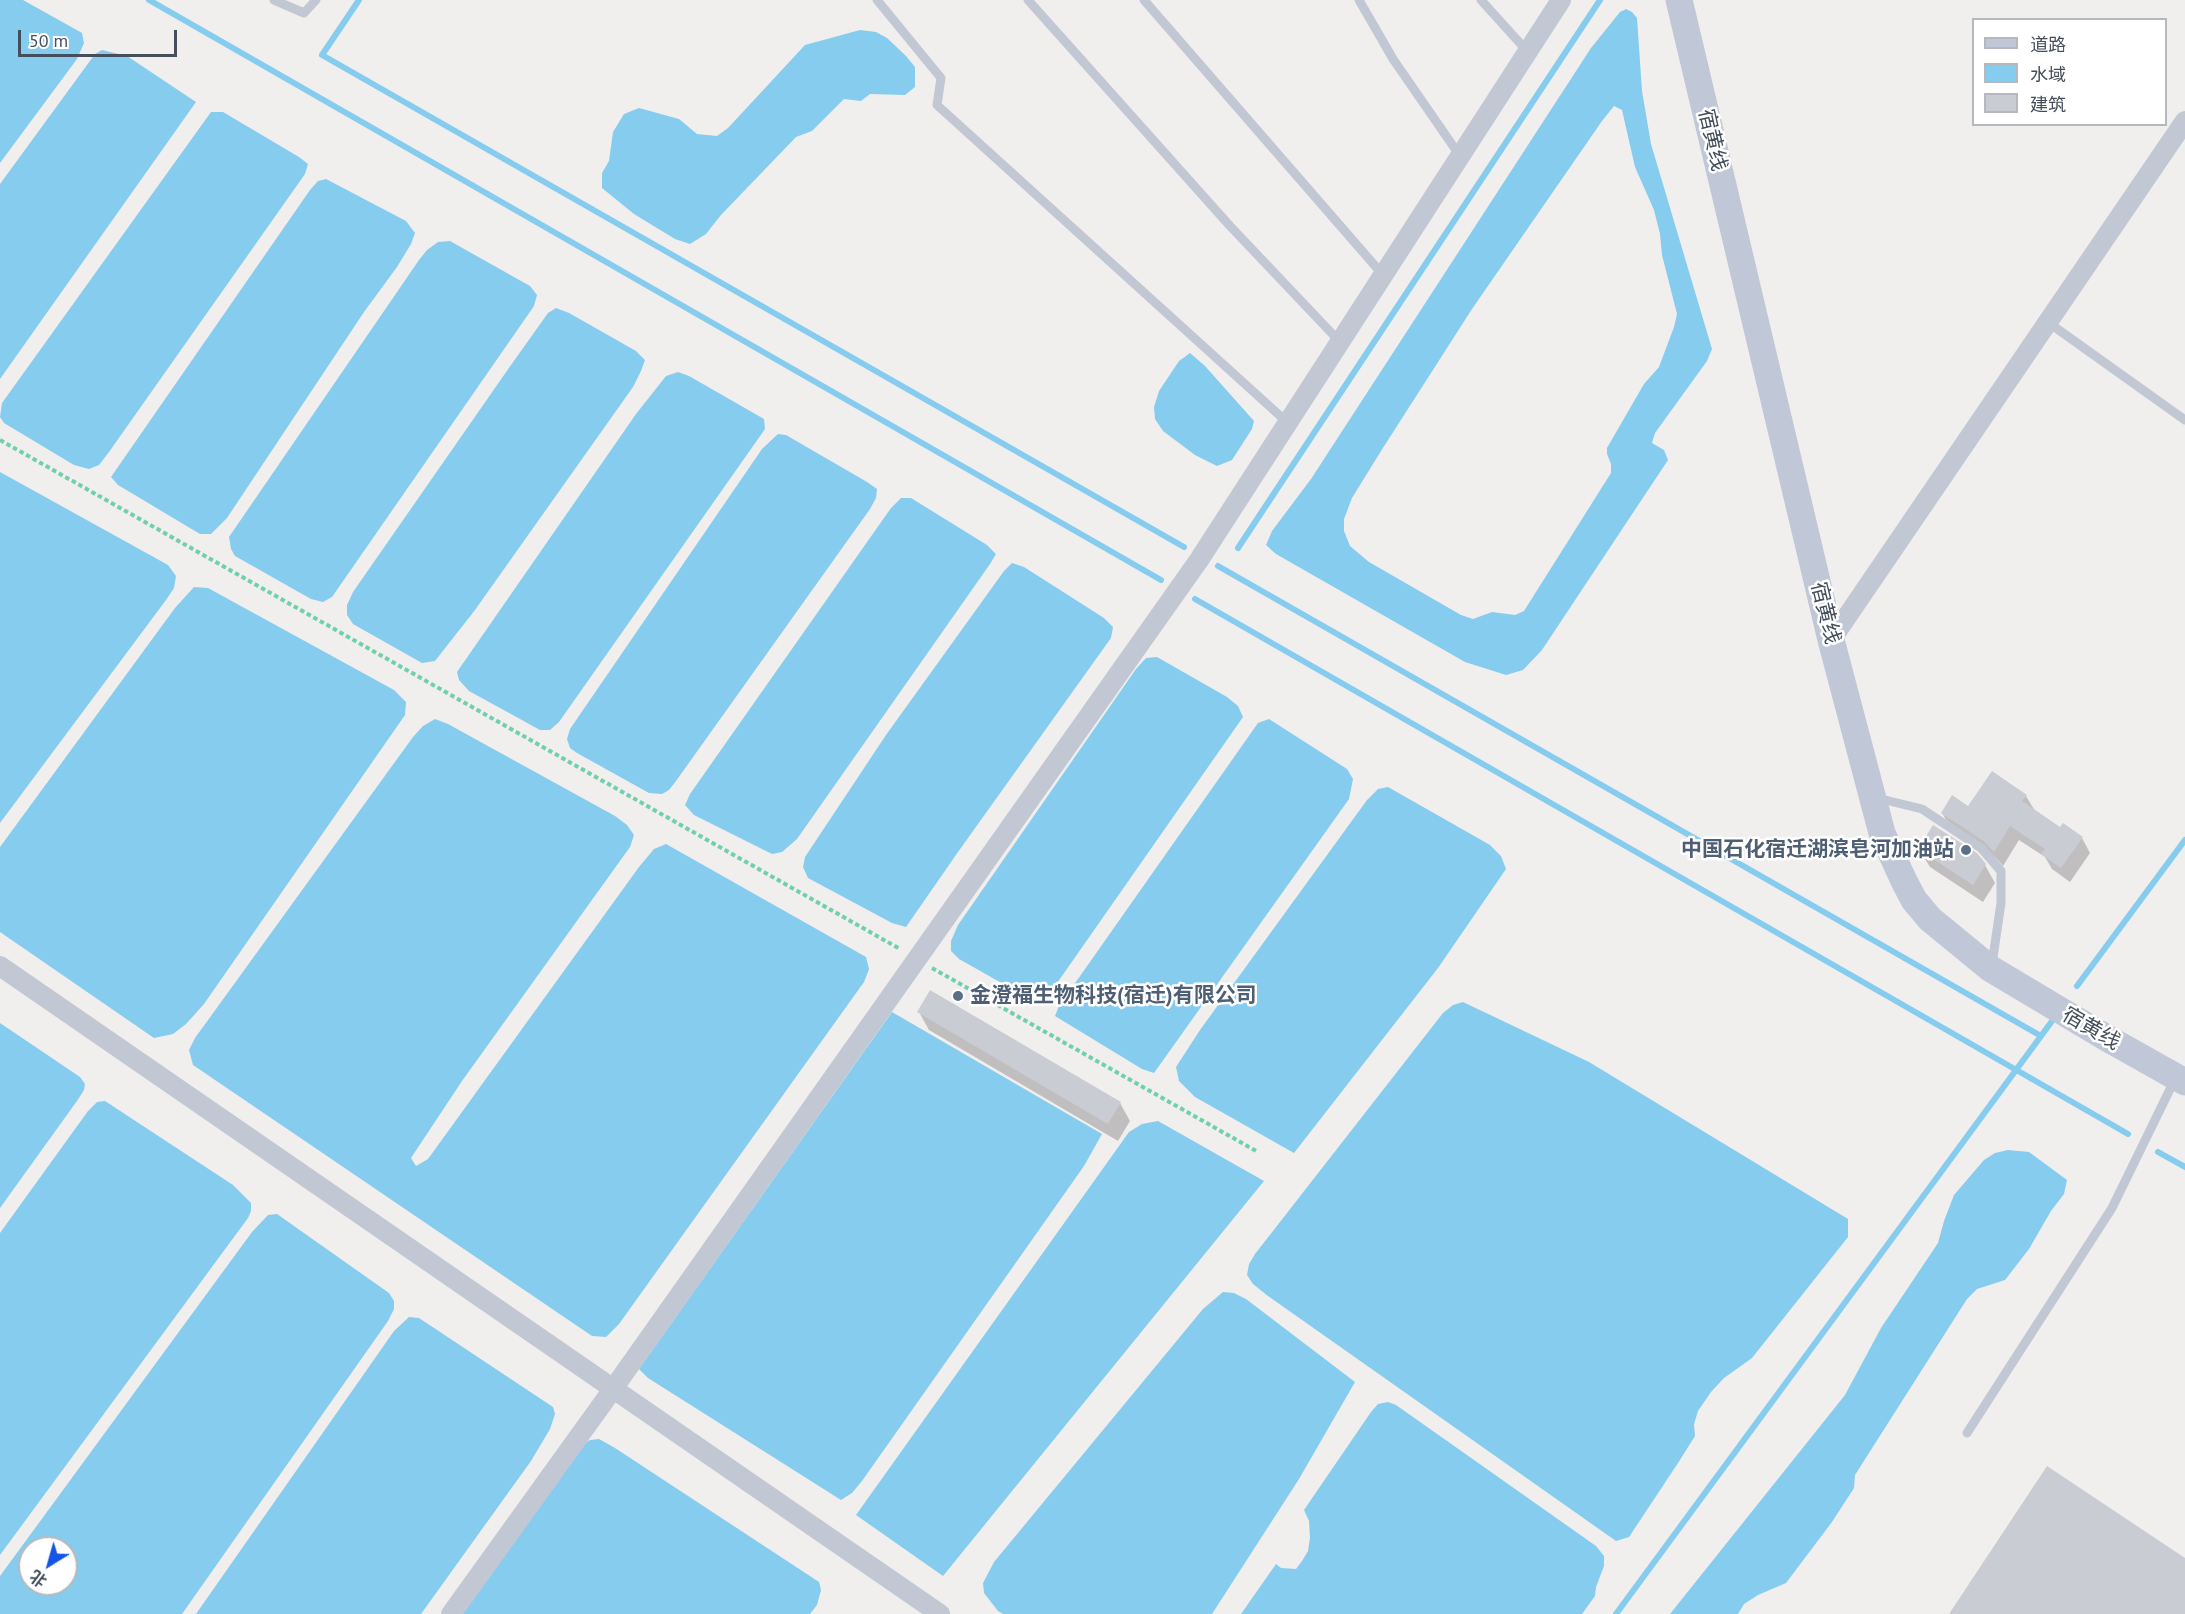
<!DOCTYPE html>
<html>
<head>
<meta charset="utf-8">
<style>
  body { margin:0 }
  #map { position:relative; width:2185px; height:1614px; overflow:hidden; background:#f1eeee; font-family:"PT Sans","Noto Sans SC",sans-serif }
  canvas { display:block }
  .legend { position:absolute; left:1972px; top:18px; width:195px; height:108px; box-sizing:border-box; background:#fff; border:2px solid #b5b9be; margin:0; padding:8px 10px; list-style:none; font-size:18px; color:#454f5c }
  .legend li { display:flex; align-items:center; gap:12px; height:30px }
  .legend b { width:30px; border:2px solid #b5b9be }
  .north { position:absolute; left:18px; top:1536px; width:60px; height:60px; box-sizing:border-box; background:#fff; border:2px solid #b5b9be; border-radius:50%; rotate:217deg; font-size:16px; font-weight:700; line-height:24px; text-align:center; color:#454f5c }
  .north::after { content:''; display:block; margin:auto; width:21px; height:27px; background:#1255e7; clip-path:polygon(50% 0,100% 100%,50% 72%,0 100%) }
  .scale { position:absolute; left:18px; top:30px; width:159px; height:27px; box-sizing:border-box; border:3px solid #454f5c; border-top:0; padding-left:8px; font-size:18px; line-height:21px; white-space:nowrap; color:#454f5c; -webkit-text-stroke:4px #fff; paint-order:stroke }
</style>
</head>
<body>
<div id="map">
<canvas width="2185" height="1614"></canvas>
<ul class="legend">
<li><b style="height:8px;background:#c0c8d8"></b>道路</li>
<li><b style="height:16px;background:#85ccef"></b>水域</li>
<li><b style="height:16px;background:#caccd4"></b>建筑</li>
</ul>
<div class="north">北</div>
<div class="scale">50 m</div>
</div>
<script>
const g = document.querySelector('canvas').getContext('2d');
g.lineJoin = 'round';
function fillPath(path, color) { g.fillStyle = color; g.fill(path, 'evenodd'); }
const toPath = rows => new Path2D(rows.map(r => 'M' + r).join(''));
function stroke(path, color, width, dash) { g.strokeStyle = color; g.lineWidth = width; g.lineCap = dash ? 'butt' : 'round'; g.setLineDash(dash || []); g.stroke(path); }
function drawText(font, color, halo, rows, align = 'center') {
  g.font = font + ' "PT Sans","Noto Sans SC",sans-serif'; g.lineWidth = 5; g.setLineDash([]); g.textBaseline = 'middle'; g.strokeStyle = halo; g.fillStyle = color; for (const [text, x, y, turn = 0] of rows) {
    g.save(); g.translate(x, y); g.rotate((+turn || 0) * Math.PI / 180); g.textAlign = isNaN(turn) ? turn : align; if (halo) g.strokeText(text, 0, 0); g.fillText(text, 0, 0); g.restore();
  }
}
fillPath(toPath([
  [0,0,23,0,82,33,84,43,77,59,0,163],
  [1626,9,1632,12,1637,18,1642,91,1651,144,1712,349,1707,361,1655,433,1652,443,1664,450,1668,460,1542,650,1523,670,1506,675,1465,662,1276,554,1266,545,1272,531,1311,479,1591,48,1620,12],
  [1614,106,1622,110,1635,167,1654,210,1660,234,1662,255,1677,314,1674,327,1659,367,1644,384,1607,448,1607,454,1611,464,1611,473,1524,611,1515,615,1492,612,1473,619,1461,615,1369,562,1350,546,1344,531,1344,519,1352,498,1381,451,1472,309,1602,121],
  [860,30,876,32,887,38,906,56,915,67,915,87,905,95,870,94,861,101,844,99,812,131,796,137,721,215,706,234,690,244,675,239,634,214,602,188,602,173,609,161,613,132,624,114,639,108,679,119,697,134,717,136,728,128,805,45],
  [102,50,127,56,196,102,0,379,0,184,95,54],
  [211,112,223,112,299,157,308,164,305,174,109,452,99,465,89,469,74,465,4,423,0,417,2,403],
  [326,179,406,221,415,233,411,244,397,267,364,312,227,518,211,534,200,534,118,485,111,477,310,190,318,181],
  [450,241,530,286,537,295,534,306,332,597,323,602,311,599,235,556,231,549,229,537,419,260,427,250,438,242],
  [556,308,569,313,636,351,645,360,641,371,633,387,475,610,435,661,422,663,353,624,347,615,347,605,353,592,511,365,548,313],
  [1190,353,1205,366,1254,421,1252,429,1232,460,1217,466,1195,455,1163,431,1155,419,1154,407,1159,391,1179,361],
  [678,372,689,376,764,419,765,429,559,722,550,730,540,730,469,691,459,680,457,672,636,414,666,376],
  [778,434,786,435,867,482,877,489,876,498,870,509,676,781,669,790,662,794,649,793,577,753,570,748,567,739,570,729,762,449],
  [0,472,168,565,176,576,174,588,166,600,0,823],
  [901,498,911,498,987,545,996,554,990,564,797,839,782,852,772,854,694,815,685,805,690,794,891,508],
  [1012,563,1024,567,1104,618,1113,627,1111,638,958,852,906,927,892,923,808,878,803,867,805,857,886,735,1004,571],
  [194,587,208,588,394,690,406,702,405,715,204,1004,186,1024,173,1034,154,1038,0,932,0,847,175,608],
  [1157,657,1227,697,1238,706,1243,717,1055,986,1037,1003,959,959,951,951,951,941,958,925,1136,669,1146,658],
  [435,719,448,724,615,816,627,825,634,835,630,847,462,1081,411,1158,416,1166,428,1159,639,867,654,849,666,844,866,957,869,969,864,982,619,1324,606,1337,592,1336,193,1065,189,1050,195,1038,413,737,423,726],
  [1269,719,1347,769,1353,779,1349,799,1154,1073,1142,1069,1055,1016,1059,1006,1258,723],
  [1388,787,1490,845,1501,856,1506,869,1438,968,1294,1153,1195,1097,1179,1081,1176,1067,1200,1030,1367,800,1378,789],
  [1463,1002,1589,1062,1848,1219,1848,1237,1752,1358,1724,1378,1711,1392,1698,1411,1694,1424,1695,1436,1678,1463,1629,1537,1616,1541,1268,1296,1253,1284,1247,1275,1249,1264,1255,1254,1443,1013,1453,1005],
  [892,1012,1102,1134,1084,1166,862,1481,852,1493,841,1500,648,1378,639,1369],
  [0,1023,80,1077,85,1084,84,1090,77,1101,0,1208],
  [105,1101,233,1185,251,1203,251,1211,248,1218,0,1555,0,1233,88,1111,97,1102],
  [1158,1121,1264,1181,943,1576,856,1515,1129,1132,1142,1124],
  [2008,1150,2029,1152,2067,1180,2064,1194,2051,1211,2029,1249,2005,1280,1977,1289,1967,1299,1855,1475,1854,1488,1832,1522,1786,1583,1758,1595,1744,1604,1738,1614,1670,1614,1845,1395,1881,1328,1938,1243,1944,1221,1954,1195,1984,1160,1995,1153],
  [277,1214,389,1293,394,1301,394,1309,388,1321,182,1614,0,1614,0,1576,252,1232,268,1215],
  [30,1548,66,1548,66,1584,30,1584],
  [1223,1292,1234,1293,1246,1299,1355,1382,1299,1479,1212,1614,1003,1614,998,1611,984,1593,983,1583,994,1562,1203,1309],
  [409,1317,419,1318,553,1407,555,1414,550,1429,531,1461,421,1614,196,1614,394,1331],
  [1388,1402,1396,1405,1596,1546,1604,1556,1604,1566,1596,1587,1595,1596,1582,1614,1241,1614,1276,1564,1281,1568,1296,1569,1302,1561,1308,1551,1310,1538,1309,1521,1304,1510,1371,1412,1378,1404],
  [599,1439,615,1448,819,1582,821,1590,817,1605,810,1614,461,1614,581,1446,590,1440]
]), '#85ccef');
fillPath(toPath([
  [2026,796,2035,811,2060,829,2082,838,2090,853,2070,882,2052,869,2045,857,2019,840,2003,866,1995,857,1951,828,1942,813],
  [1919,849,1985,865,1995,883,1983,902,1930,867],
  [919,1012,1120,1103,1130,1121,1118,1141,929,1030]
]), '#0003');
stroke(toPath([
  [149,0,1161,580],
  [359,0,322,55,1184,547],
  [1238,548,1600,0],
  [1218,566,2041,1036],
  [1195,599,2128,1134],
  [2077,986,2185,840],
  [2158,1152,2185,1167],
  [1616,1614,2055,1017]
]), '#85ccef', 6);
fillPath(toPath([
  [1992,771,2027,795,2022,801,2060,827,2063,823,2083,837,2061,868,2041,854,2045,849,2010,826,1994,852,1985,842,1941,813,1952,795,1968,806],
  [1933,825,1977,853,1986,864,1973,885,1918,849],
  [930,990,1121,1102,1108,1124,917,1012],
  [2047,1466,2185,1558,2185,1614,1949,1614]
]), '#caccd4');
stroke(toPath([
  [0,440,900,949],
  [932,968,1258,1152]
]), '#71d0ac', 4, [4.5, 3]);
stroke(toPath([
  [274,0,304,13,316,0],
  [877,0,941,78,937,105,1288,423],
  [1028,0,1230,226,1340,342],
  [1144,0,1383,275],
  [1359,0,1393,59,1460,156],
  [1481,0,1528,52],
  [2049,323,2185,420],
  [1877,798,1922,809,1981,848,2001,871,2001,903,1992,964],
  [1967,1433,2112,1208,2175,1079]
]), '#c1c8d4', 9);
stroke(toPath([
  [1831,640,2185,121],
  [0,966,940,1614],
  [451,1614,613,1389,1199,560,1561,0]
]), '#c1c8d4', 20);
stroke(toPath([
  [1679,0,1831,640,1882,833,1904,881,1914,900,1930,919,1991,969,2105,1037,2185,1082]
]), '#c0c8d8', 27);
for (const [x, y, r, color] of [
  [1966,850,6,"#5c6f8a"],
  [958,996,6,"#5c6f8a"]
]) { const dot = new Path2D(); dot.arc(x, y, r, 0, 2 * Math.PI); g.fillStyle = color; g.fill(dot); stroke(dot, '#fff', 2); }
drawText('21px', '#454f5c', '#fff', [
  ["宿黄线",1712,140,77],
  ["宿黄线",1825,613,76],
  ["宿黄线",2091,1029,30]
]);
drawText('bold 21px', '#4e5e75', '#fff', [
  ["中国石化宿迁湖滨皂河加油站",1954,850],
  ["金澄福生物科技(宿迁)有限公司",970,996,"left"]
], 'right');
</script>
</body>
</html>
